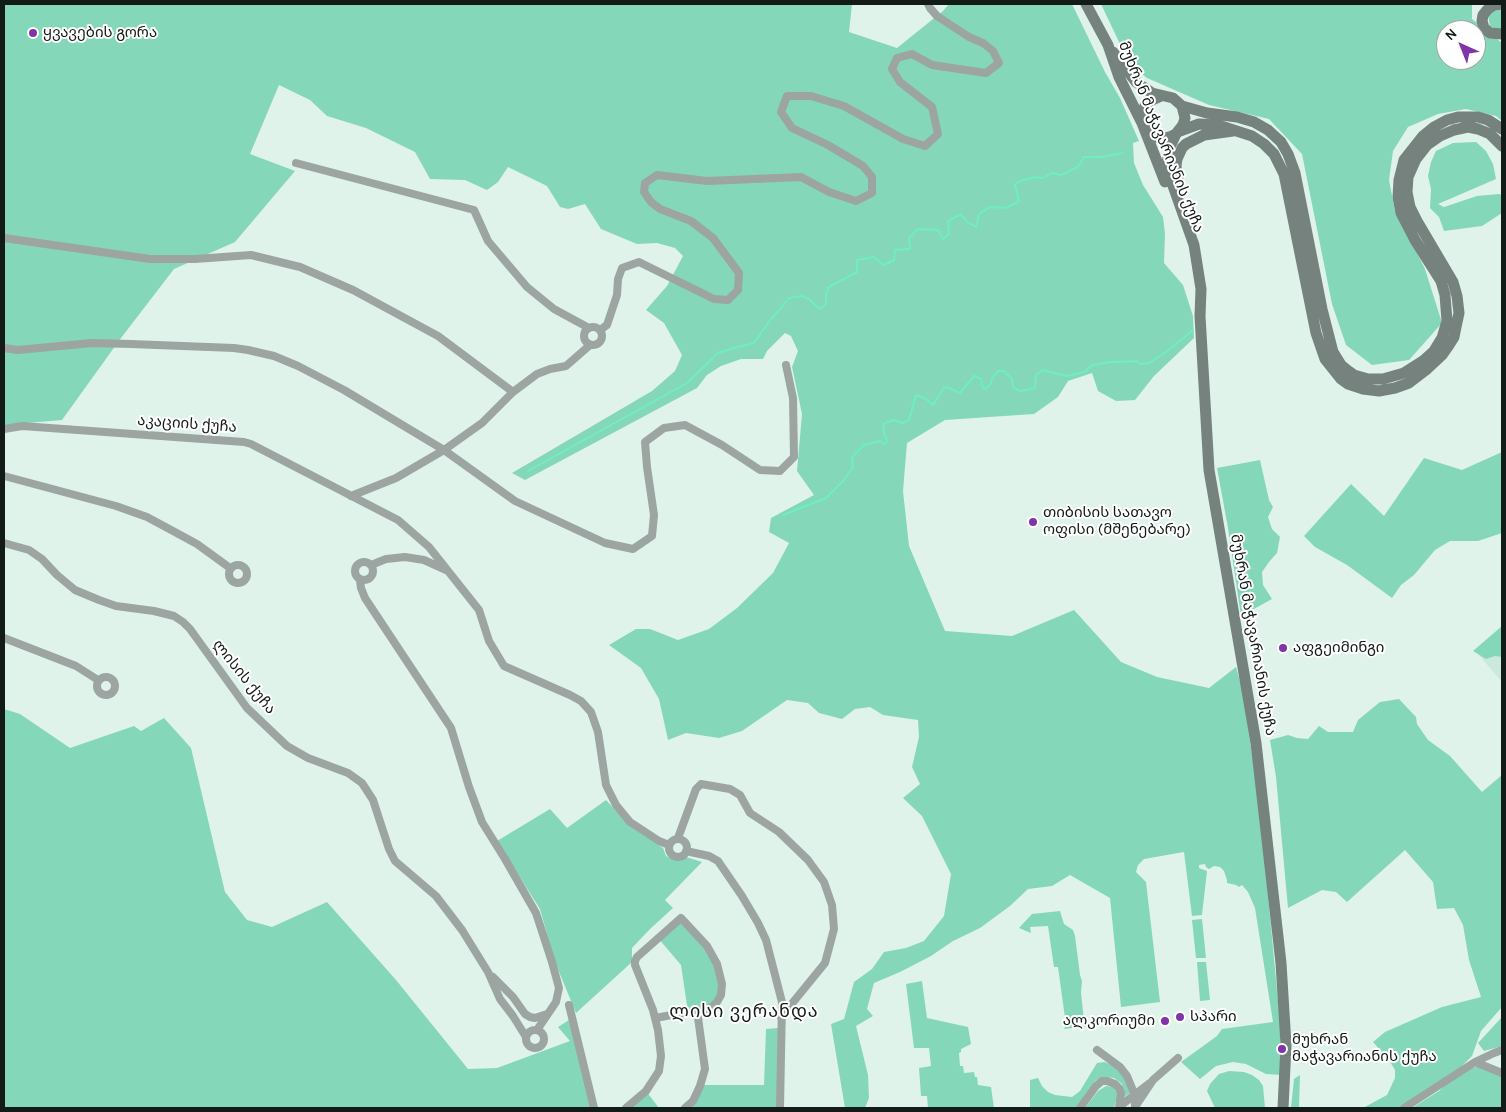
<!DOCTYPE html>
<html>
<head>
<meta charset="utf-8">
<style>
  body { margin:0 }
  #map { position:relative; width:1506px; height:1112px; overflow:hidden; background:#dff3eb; font-family:Karla,sans-serif }
  canvas { display:block }
  .frame { position:absolute; inset:0; border:5px solid #131b18; pointer-events:none }
  .north { position:absolute; left:1436px; top:20px; width:50px; height:50px; box-sizing:border-box; background:#fff; border:1px solid #a1a4a3; border-radius:50%; rotate:316deg; font-size:14px; font-weight:700; line-height:20px; text-align:center; color:#131b18 }
  .north::after { content:''; display:block; margin:auto; width:18px; height:22px; background:#7f35a7; clip-path:polygon(50% 0,100% 100%,50% 72%,0 100%) }
</style>
</head>
<body>
<div id="map">
<canvas width="1506" height="1112"></canvas>
<div class="frame"></div>
<div class="north">N</div>
</div>
<script>
const g = document.querySelector('canvas').getContext('2d');
g.lineJoin = 'round';
function fillPath(path, color) { g.fillStyle = color; g.fill(path, 'evenodd'); }
const toPath = rows => new Path2D(rows.map(r => 'M' + r).join(''));
function stroke(path, color, width, dash) { g.strokeStyle = color; g.lineWidth = width; g.lineCap = dash ? 'butt' : 'round'; g.setLineDash(dash || []); g.stroke(path); }
function drawText(font, color, halo, rows, align = 'center') {
  g.font = font + ' Karla,"Noto Sans Georgian",sans-serif'; g.lineWidth = 4; g.setLineDash([]); g.textBaseline = 'middle'; g.strokeStyle = halo; g.fillStyle = color; for (const [text, x, y, turn = 0] of rows) {
    g.save(); g.translate(x, y); g.rotate((+turn || 0) * Math.PI / 180); g.textAlign = isNaN(turn) ? turn : align; if (halo) g.strokeText(text, 0, 0); g.fillText(text, 0, 0); g.restore();
  }
}
fillPath(toPath([
  [1502,631,1502,682,1477,653]
]), '#cce9dd');
fillPath(toPath([
  [4,4,852,4,849,32,897,48,943,11,949,4,1072,4,1105,72,1120,98,1139,141,1133,143,1134,163,1143,185,1163,217,1165,234,1164,263,1183,285,1193,316,1194,338,1154,376,1135,400,1116,401,1098,391,1092,373,1068,381,1058,397,1034,414,945,420,907,443,903,491,909,546,945,631,1012,636,1074,610,1121,662,1157,677,1209,688,1236,667,1242,688,1259,800,1280,1022,1281,1075,1266,1074,1246,1064,1233,1062,1216,1066,1200,1079,1181,1062,1217,1036,1222,1029,1273,1022,1255,908,1248,892,1242,885,1239,887,1236,885,1227,883,1227,880,1224,871,1220,867,1214,866,1209,869,1206,867,1205,864,1199,865,1199,868,1207,871,1202,915,1192,916,1184,852,1144,859,1138,865,1136,872,1146,882,1160,1002,1121,1007,1110,898,1070,875,1052,886,1028,889,1010,906,980,928,953,941,931,956,900,972,874,983,867,1009,873,1016,856,1026,868,1075,869,1098,865,1108,845,1108,831,1024,844,1019,854,982,872,969,884,952,906,948,924,941,944,916,951,874,922,816,903,798,920,784,912,767,919,737,918,720,883,715,870,707,855,709,842,719,819,713,808,703,787,700,742,731,719,738,686,733,668,740,659,699,641,668,609,645,636,629,650,629,678,640,709,629,737,608,773,573,789,543,769,532,771,518,814,495,797,471,802,414,792,367,798,351,791,336,785,333,767,351,763,359,741,359,721,366,707,375,697,388,525,480,512,473,652,391,675,371,682,355,664,323,646,310,667,286,683,256,675,248,657,243,637,244,601,229,585,204,568,209,560,207,547,186,508,167,498,182,487,190,465,180,430,179,415,152,366,128,327,116,310,100,279,85,250,154,295,171,235,242,174,269,121,338,62,420,4,425],
  [1101,4,1472,4,1472,19,1502,43,1502,121,1496,116,1466,109,1438,114,1408,127,1393,151,1389,180,1395,211,1408,234,1425,269,1442,323,1409,360,1372,365,1346,345,1332,304,1302,154,1269,119,1209,105,1147,78,1129,63],
  [1446,30,1476,30,1476,60,1446,60],
  [1502,8,1502,31,1498,31,1490,26,1488,16,1492,11],
  [1476,142,1486,151,1493,164,1496,179,1438,204,1444,207,1477,196,1499,194,1502,195,1502,213,1482,226,1444,231,1439,217,1430,208,1431,189,1428,176,1431,162,1436,151,1453,143],
  [1502,452,1502,533,1478,541,1450,541,1435,550,1414,575,1401,585,1392,598,1347,565,1315,547,1304,536,1351,484,1384,516,1424,458,1462,470],
  [1260,460,1269,500,1273,507,1268,517,1272,529,1280,537,1277,553,1269,562,1262,572,1263,585,1272,599,1241,616,1228,528,1217,468],
  [1502,626,1502,657,1495,656,1486,659,1473,651],
  [1399,699,1416,717,1417,724,1428,740,1450,756,1482,792,1502,775,1502,1007,1481,1031,1472,1056,1461,1067,1398,1108,1363,1108,1387,1095,1395,1078,1395,1070,1389,1060,1373,1042,1385,1032,1442,1007,1481,997,1469,960,1463,925,1454,908,1437,909,1433,882,1405,850,1347,902,1336,892,1322,890,1288,908,1276,777,1270,740,1288,735,1297,738,1308,739,1319,726,1328,732,1353,732,1358,720,1380,702],
  [4,709,20,714,70,748,134,726,141,731,164,718,191,748,225,892,247,920,272,927,327,902,396,980,468,1069,497,1068,570,1041,558,1027,569,1020,594,1108,4,1108],
  [606,800,631,827,663,848,666,856,677,861,686,857,702,862,665,900,673,908,650,929,632,948,632,962,576,1013,555,962,540,909,497,841,550,809,567,828],
  [1060,911,1064,924,1073,930,1075,936,1080,975,1082,981,1081,993,1084,1020,1090,1026,1064,1029,1066,1025,1058,967,1054,967,1048,926,1030,927,1031,933,1019,928,1032,914],
  [681,918,707,946,722,984,711,1008,688,1012,681,965,658,938],
  [1202,919,1206,958,1196,958,1192,920],
  [1197,962,1206,962,1210,1000,1200,1001],
  [922,981,927,1018,968,1027,971,1044,961,1049,961,1052,959,1053,960,1066,963,1066,964,1073,974,1072,975,1077,977,1077,978,1085,991,1087,994,1108,928,1108,927,1096,921,1096,919,1068,931,1066,929,1048,914,1048,906,984],
  [1502,1017,1502,1046,1484,1051,1478,1043],
  [778,1028,777,1108,688,1108,703,1085,764,1085,766,1029],
  [1105,1062,1120,1069,1125,1078,1130,1093,1124,1097,1122,1084,1114,1078,1103,1077,1095,1081,1076,1108,1030,1108,1030,1080,1038,1078,1042,1086,1048,1092,1055,1095,1072,1097,1080,1091,1097,1063],
  [1488,1065,1502,1076,1502,1108,1412,1108,1439,1091,1454,1077,1470,1068],
  [1229,1071,1244,1072,1252,1075,1259,1080,1263,1086,1265,1108,1215,1108,1207,1091,1210,1084,1219,1074],
  [1300,1075,1299,1108,1291,1108,1294,1079],
  [1106,1086,1113,1087,1117,1092,1117,1097,1114,1108,1085,1108,1098,1091],
  [646,1091,659,1108,626,1108]
]), '#85d7b9');
stroke(toPath([
  [528,471,687,383,718,353,737,347,754,343,771,319,781,308,789,298,802,296,809,299,819,309,826,305,826,294,829,287,857,272,857,260,874,257,884,265,894,260,895,250,910,249,909,238,918,229,938,230,943,239,949,234,948,221,961,214,967,222,976,227,979,214,990,207,1006,208,1019,201,1015,185,1020,181,1036,177,1043,178,1052,173,1061,175,1078,167,1084,157,1101,157,1123,153],
  [783,515,826,498,843,481,853,467,852,457,864,445,880,441,884,444,887,441,884,432,883,424,893,420,903,423,909,420,916,395,926,399,933,405,943,389,946,387,960,393,974,376,981,379,983,388,986,389,990,385,992,379,998,371,1004,371,1012,379,1013,387,1020,391,1035,388,1036,375,1042,370,1067,376,1085,372,1092,365,1112,362,1137,361,1140,364,1149,363,1166,352,1193,330]
]), '#6eeec3', 2);
stroke(toPath([
  [296,163,474,210,488,241,527,287,554,309,589,328],
  [4,238,150,259,195,259,251,255,300,267,353,290,438,336,513,392],
  '584 336a9 9 0 1 1 18 0a9 9 0 1 1-18 0Z',
  [600,330,607,325,617,295,618,279,622,268,639,262,714,299,728,300,738,290,739,273,713,238,691,221,660,209,651,202,644,192,645,183,657,175,707,181,801,177,829,192,856,201,872,193,872,177,863,166,828,145,792,128,781,112,787,96,811,96,844,106,903,139,925,146,938,134,932,107,900,82,892,69,897,58,912,54,932,65,986,73,999,63,993,51,983,43,969,37,937,16,930,8,928,4],
  [4,348,18,350,92,343,131,344,234,348,248,350,274,356,298,366,344,390,444,450,515,501,605,543,633,549,652,536,654,515,647,467,645,442,664,428,685,425,722,445,760,470,780,471,794,457,793,398,786,365],
  [4,429,22,426,244,442,251,444,398,520,429,547,479,610,489,641,504,666,570,695,581,701,591,712,598,732,606,785,616,805,630,822,659,841,669,845],
  [4,476,116,506,147,517,173,531,197,544,230,568],
  [351,496,396,478,444,450,482,423,513,392,537,374,550,369,566,366,590,345],
  [4,543,29,550,42,559,57,575,75,590,99,600,116,606,154,611,174,616,183,622,190,629,247,708,287,746,308,758,348,773,362,783,373,800,389,849,395,861,436,896,462,930,488,972,500,999,513,1016,526,1037],
  '355 571a9 9 0 1 1 18 0a9 9 0 1 1-18 0Z',
  '229 574a9 9 0 1 1 18 0a9 9 0 1 1-18 0Z',
  [371,565,386,559,405,557,424,560,446,570],
  [360,580,361,588,365,598,451,728,469,787,482,822,505,859,536,913,552,962,559,988,556,1002,537,1030],
  [4,638,76,666,98,680],
  '97 686a9 9 0 1 1 18 0a9 9 0 1 1-18 0Z',
  [678,838,696,789,701,784,730,789,740,795,750,813,779,832,808,860,824,882,832,905,834,929,825,963,781,1017],
  '669 848a9 9 0 1 1 18 0a9 9 0 1 1-18 0Z',
  [686,851,709,856,718,861,742,896,758,923,766,940,782,1002,780,1108],
  [493,977,513,997,525,1014,530,1017,535,1018,547,1014],
  [569,1005,594,1108],
  '526 1039a9 9 0 1 1 18 0a9 9 0 1 1-18 0Z',
  [1097,1050,1120,1067,1127,1076,1134,1093,1135,1105],
  [1475,1062,1494,1053,1502,1050],
  [1120,1106,1150,1083],
  [1135,1107,1153,1080,1178,1058],
  [626,1108,646,1091,659,1071,661,1056,658,1030,653,1010,635,965,635,961,637,957,681,918,707,946,717,964,722,984,721,995,717,1002,711,1008,655,1018],
  [685,1108,693,1101,700,1086,705,1069,697,1010],
  [1080,1108,1096,1086,1102,1081,1107,1081,1115,1084,1119,1088,1121,1093,1119,1108],
  [1404,1108,1475,1062,1502,1073]
]), '#9ca5a1', 8);
stroke(toPath([
  [1086,4,1108,45,1119,77,1142,123,1165,182],
  [1502,4,1494,5,1488,9,1483,15,1482,21,1484,28,1490,33,1502,34],
  [1113,52,1136,82,1152,93,1173,98,1182,106,1185,118,1183,125,1176,134,1170,137,1163,138,1156,137,1150,133,1142,123,1143,112,1145,106,1150,101,1161,96],
  [1182,106,1207,113,1237,117,1254,122,1268,130,1281,142,1288,154,1295,173,1322,309,1333,352,1341,365,1347,370,1354,375,1368,379,1383,379,1404,373,1423,361,1434,351,1442,338,1447,321,1445,295,1441,281,1415,240,1401,213,1398,197,1399,180,1404,160,1423,136,1434,127,1447,120,1458,117,1478,117,1488,120,1502,129],
  [1180,131,1199,124,1218,125,1252,136,1264,144,1274,154,1284,174,1316,333,1325,359,1341,379,1348,384,1363,389,1379,391,1395,388,1409,383,1426,370,1442,355,1449,345,1454,337,1456,327,1459,313,1457,296,1453,282,1417,221,1410,207,1407,192,1408,177,1416,159,1427,145,1440,136,1454,130,1468,127,1478,129,1490,134,1502,146],
  [1176,134,1169,149,1167,164,1172,183,1194,245,1201,289,1200,316,1209,470,1256,743,1281,963,1286,1045,1283,1108],
  [1178,180,1176,166,1177,159,1182,148,1186,144,1204,135,1233,131]
]), '#75827d', 11);
for (const [x, y, r, color] of [
  [33,33,5,"#7f35a7"],
  [1033,522,5,"#7f35a7"],
  [1283,648,5,"#7f35a7"],
  [1180,1017,5,"#7f35a7"],
  [1165,1021,5,"#7f35a7"],
  [1282,1049,5,"#7f35a7"]
]) { const dot = new Path2D(); dot.arc(x, y, r, 0, 2 * Math.PI); g.fillStyle = color; g.fill(dot); stroke(dot, '#fff', 2); }
drawText('15px', '#131b18', '#fff', [
  ["ყვავების გორა",43,33],
  ["თიბისის სათავო",1043,513],
  ["ოფისი (მშენებარე)",1043,530],
  ["აფგეიმინგი",1293,648],
  ["სპარი",1190,1017],
  ["ალკორიუმი",1155,1021,"right"],
  ["მუხრან",1292,1040],
  ["მაჭავარიანის ქუჩა",1292,1057]
], 'left');
drawText('15px', '#131b18', '#fff', [
  ["მუხრან მაჭავარიანის ქუჩა",1161,137,68],
  ["აკაციის ქუჩა",187,424,4],
  ["მუხრან მაჭავარიანის ქუჩა",1253,635,80],
  ["ლისის ქუჩა",244,677,51]
]);
g.letterSpacing = '1px';
drawText('18px', '#131b18', '#fff', [
  ["ლისი ვერანდა",744,1012]
]);
g.letterSpacing = '0px';
</script>
</body>
</html>
